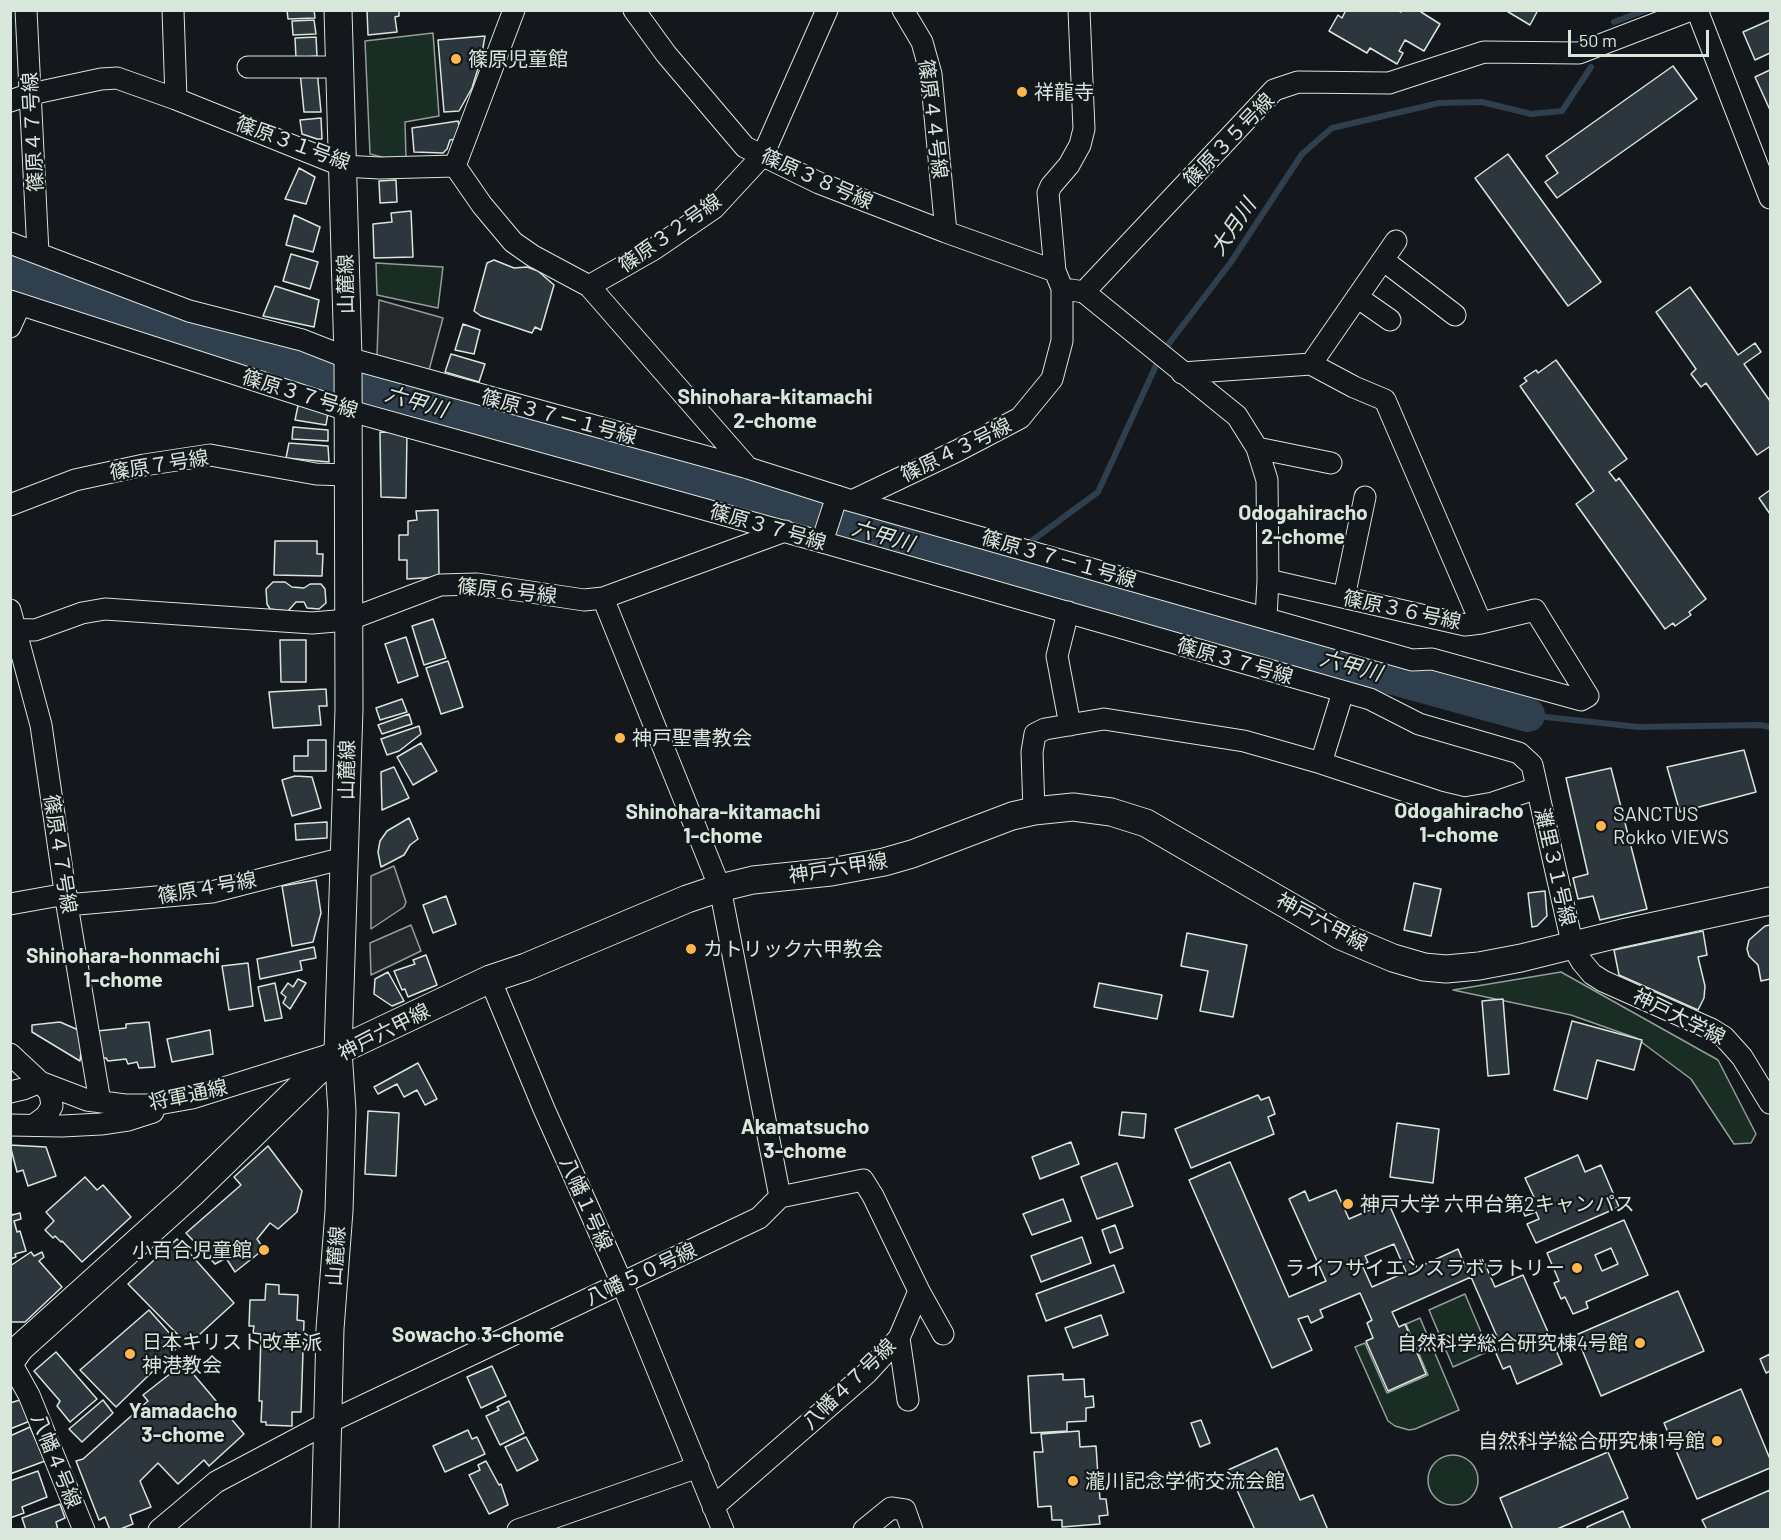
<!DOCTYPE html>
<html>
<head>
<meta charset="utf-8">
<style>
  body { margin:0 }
  #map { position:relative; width:1781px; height:1540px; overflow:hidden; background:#14181c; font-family:Barlow,sans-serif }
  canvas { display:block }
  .frame { position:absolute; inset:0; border:12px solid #d8e6dc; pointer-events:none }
  .scale { position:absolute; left:1568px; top:30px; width:141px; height:27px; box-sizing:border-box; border:3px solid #d8e6dc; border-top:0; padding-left:8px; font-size:18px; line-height:21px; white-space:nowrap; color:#d8e6dc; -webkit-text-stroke:4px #14181c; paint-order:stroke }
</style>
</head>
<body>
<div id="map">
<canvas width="1781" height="1540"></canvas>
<div class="frame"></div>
<div class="scale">50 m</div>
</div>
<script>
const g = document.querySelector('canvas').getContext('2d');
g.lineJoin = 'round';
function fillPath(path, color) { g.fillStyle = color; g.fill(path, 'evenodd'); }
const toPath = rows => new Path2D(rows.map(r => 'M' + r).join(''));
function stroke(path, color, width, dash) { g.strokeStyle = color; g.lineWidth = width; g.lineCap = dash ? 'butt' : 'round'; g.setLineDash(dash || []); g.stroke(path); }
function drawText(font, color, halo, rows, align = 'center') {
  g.font = font + ' Barlow,"Noto Sans JP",sans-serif'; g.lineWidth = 4.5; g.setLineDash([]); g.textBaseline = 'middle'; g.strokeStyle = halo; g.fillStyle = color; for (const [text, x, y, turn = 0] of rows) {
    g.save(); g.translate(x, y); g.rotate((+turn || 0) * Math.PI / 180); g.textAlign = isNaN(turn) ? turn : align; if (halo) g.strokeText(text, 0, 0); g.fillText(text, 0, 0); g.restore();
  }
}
const green = toPath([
  [433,33,439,116,405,122,406,158,397,161,370,154,365,41,433,33],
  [376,263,443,267,438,308,377,295,376,263],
  [1561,972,1718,1060,1756,1134,1751,1143,1734,1144,1691,1079,1636,1038,1571,1015,1453,990,1561,972],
  [1465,1294,1489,1351,1453,1367,1429,1310,1465,1294],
  [1420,1318,1459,1410,1415,1429,1409,1430,1395,1426,1388,1421,1355,1347,1365,1343,1387,1393,1428,1375,1406,1324,1420,1318],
  '1428 1480a25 25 0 1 1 50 0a25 25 0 1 1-50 0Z'
]);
fillPath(green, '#1a2d24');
stroke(green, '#939e99', 1.5);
const parking = toPath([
  [379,300,443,318,429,370,377,356,379,300],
  [394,866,406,902,404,907,371,929,371,876,394,866],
  [411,925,421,951,371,975,370,943,411,925]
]);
fillPath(parking, '#24282b');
stroke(parking, '#939e99', 1.5);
stroke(toPath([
  [1614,22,1646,10],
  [1164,350,1231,262,1302,154,1332,128,1439,103,1482,102,1531,114,1562,111,1591,67],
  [1026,545,1098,492,1159,359],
  [995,568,1015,553],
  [1528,715,1638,727,1760,725,1770,727]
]), '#2f3f4d', 6);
stroke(toPath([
  [10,272,151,325,410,398,995,568,1528,715]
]), '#2f3f4d', 34);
const building = toPath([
  [287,10,314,10,315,18,288,19,287,10],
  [367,10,399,10,399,16,395,17,397,32,368,35,367,10],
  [1346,10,1397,10,1401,12,1402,10,1422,10,1421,12,1440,24,1424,51,1405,40,1399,51,1403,53,1397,64,1370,48,1367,53,1329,31,1338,15,1342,18,1346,10],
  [1505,10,1538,10,1530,25,1505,10],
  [314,20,316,34,293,35,292,21,314,20],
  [1770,20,1770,53,1755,60,1743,32,1770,20],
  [485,36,481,59,472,88,459,111,444,112,438,40,485,36],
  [316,37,317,56,296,58,295,38,316,37],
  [1673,66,1697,99,1557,198,1545,182,1558,173,1546,156,1673,66],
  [317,70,321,112,304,112,300,72,317,70],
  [1770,70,1770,110,1755,77,1770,70],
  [321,118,322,139,317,139,302,134,300,120,321,118],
  [458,121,460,129,456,139,450,140,447,149,443,153,414,152,412,128,458,121],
  [1508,154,1601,282,1568,306,1475,178,1508,154],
  [299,168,315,177,306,204,285,199,299,168],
  [396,180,397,202,380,203,379,181,396,180],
  [411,211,413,257,374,258,373,224,392,222,391,213,411,211],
  [294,215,320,227,313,252,286,245,294,215],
  [291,254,318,262,310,289,283,281,291,254],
  [494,260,514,268,527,267,538,271,554,285,541,330,535,327,532,333,481,316,474,311,487,263,494,260],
  [275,286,319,300,314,327,263,316,275,286],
  [1690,287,1738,355,1755,343,1761,352,1744,364,1770,401,1770,449,1769,447,1757,455,1706,383,1701,387,1691,374,1696,369,1656,312,1690,287],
  [463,324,480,330,474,354,455,350,463,324],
  [451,354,485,364,479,382,445,372,451,354],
  [1556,360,1627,459,1609,472,1616,481,1619,478,1706,599,1689,612,1691,615,1675,626,1673,623,1665,629,1576,504,1594,491,1520,386,1527,381,1524,378,1536,370,1538,373,1556,360],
  [299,401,329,407,326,425,295,420,299,401],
  [293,427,328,430,328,441,292,439,293,427],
  [380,432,407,433,406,498,381,497,380,432],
  [289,443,328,446,329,462,286,458,289,443],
  [1770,490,1770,514,1759,498,1770,490],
  [438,510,439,577,407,579,407,560,399,560,399,535,408,535,408,521,417,520,416,511,438,510],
  [275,541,317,541,317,554,323,554,322,576,274,575,275,541],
  [273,582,285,582,292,587,304,588,310,584,321,584,325,589,326,603,319,609,307,608,304,602,296,602,288,611,270,609,267,604,266,589,273,582],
  [433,619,446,658,424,665,412,626,433,619],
  [406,637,418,676,398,683,385,644,406,637],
  [280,640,306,640,306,682,281,682,280,640],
  [448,661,463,707,441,714,426,668,448,661],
  [326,689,327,706,319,706,321,725,273,728,269,692,326,689],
  [402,699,407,712,380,720,376,708,402,699],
  [409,714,412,724,382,734,378,725,409,714],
  [419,726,421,734,399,751,387,755,381,739,419,726],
  [308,740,326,740,326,771,294,771,294,756,308,756,308,740],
  [421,743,437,771,413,785,397,757,421,743],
  [1744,750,1756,792,1680,812,1667,767,1744,750],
  [394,767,409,798,382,810,381,772,394,767],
  [1611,768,1647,909,1600,920,1593,896,1578,899,1573,878,1588,874,1566,778,1611,768],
  [295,776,312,777,321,808,292,816,282,780,295,776],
  [409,818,418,839,410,845,404,855,381,867,378,852,380,841,387,831,409,818],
  [327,822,327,838,296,840,295,824,327,822],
  [316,880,321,913,313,942,292,946,282,886,316,880],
  [1414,883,1441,889,1431,936,1404,930,1414,883],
  [1545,891,1547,916,1537,926,1532,927,1528,893,1545,891],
  [446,896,456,924,433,933,423,905,446,896],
  [1770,925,1770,979,1761,981,1758,965,1749,956,1747,949,1749,940,1765,926,1770,925],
  [1703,931,1707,955,1698,957,1705,986,1704,998,1698,1010,1619,975,1614,950,1703,931],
  [1187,933,1247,945,1233,1017,1200,1011,1208,971,1181,966,1187,933],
  [314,947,316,958,300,961,302,970,260,979,257,959,314,947],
  [426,955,437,985,408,997,405,989,402,990,394,971,415,964,413,960,426,955],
  [248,963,253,1006,229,1010,222,966,248,963],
  [388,972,404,1001,392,1006,374,994,375,979,388,972],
  [298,979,306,983,290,1009,283,1003,286,997,281,993,288,983,293,987,298,979],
  [275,983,282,1018,265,1021,258,987,275,983],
  [1099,983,1162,995,1157,1019,1094,1007,1099,983],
  [1503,999,1509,1074,1488,1076,1482,1001,1503,999],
  [1572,1021,1642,1040,1634,1070,1597,1060,1587,1099,1554,1090,1572,1021],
  [60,1022,83,1032,80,1061,32,1032,32,1025,60,1022],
  [149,1022,155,1067,139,1068,137,1062,128,1064,126,1059,108,1061,106,1058,101,1058,97,1031,126,1028,126,1024,149,1022],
  [210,1030,213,1054,172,1062,167,1039,210,1030],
  [418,1063,437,1099,425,1105,417,1090,404,1097,397,1084,378,1094,374,1087,418,1063],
  [1258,1095,1261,1100,1269,1097,1275,1114,1268,1117,1274,1134,1191,1168,1175,1129,1258,1095],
  [368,1111,399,1113,396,1176,365,1174,368,1111],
  [1122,1112,1146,1114,1144,1138,1119,1135,1122,1112],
  [1397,1123,1439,1129,1433,1183,1390,1177,1397,1123],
  [1071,1142,1079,1164,1040,1179,1032,1157,1071,1142],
  [10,1145,46,1147,56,1176,28,1186,23,1170,17,1172,10,1145],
  [268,1146,302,1191,297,1212,278,1229,270,1223,257,1239,264,1249,235,1272,226,1258,215,1264,186,1233,241,1185,234,1177,268,1146],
  [1578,1155,1585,1172,1601,1165,1619,1207,1536,1243,1527,1224,1539,1219,1536,1212,1525,1216,1520,1203,1534,1197,1525,1178,1578,1155],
  [1230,1162,1289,1297,1326,1281,1289,1199,1305,1191,1309,1201,1336,1190,1349,1219,1388,1202,1417,1268,1458,1249,1465,1266,1474,1263,1476,1268,1485,1264,1495,1287,1523,1275,1562,1364,1517,1384,1510,1366,1503,1369,1495,1351,1502,1348,1471,1277,1392,1312,1399,1327,1405,1324,1426,1374,1388,1391,1366,1341,1373,1338,1367,1323,1372,1320,1360,1293,1320,1310,1323,1317,1311,1323,1308,1316,1298,1319,1312,1350,1272,1368,1189,1180,1230,1162],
  [1394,1244,1406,1272,1372,1287,1362,1265,1368,1262,1365,1256,1394,1244],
  [1117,1163,1133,1206,1097,1219,1081,1177,1117,1163],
  [85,1177,97,1190,103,1185,131,1217,82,1262,62,1241,61,1242,55,1236,53,1238,45,1230,54,1221,46,1212,85,1177],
  [1063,1199,1071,1221,1032,1235,1023,1214,1063,1199],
  [10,1209,12,1215,20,1213,21,1219,14,1221,17,1232,20,1231,26,1251,15,1254,16,1257,10,1259,10,1209],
  [1624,1220,1648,1275,1586,1302,1588,1308,1573,1314,1565,1297,1561,1299,1554,1283,1559,1281,1547,1253,1624,1220],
  [1611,1248,1618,1264,1602,1271,1595,1255,1611,1248],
  [1115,1225,1123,1248,1110,1253,1102,1230,1115,1225],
  [1082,1237,1091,1263,1041,1282,1031,1256,1082,1237],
  [177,1239,234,1303,188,1345,128,1284,177,1239],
  [31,1252,34,1256,42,1252,44,1257,39,1261,62,1287,25,1322,10,1322,10,1266,31,1252],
  [1114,1265,1124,1292,1046,1321,1036,1294,1114,1265],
  [266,1284,279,1285,279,1294,298,1295,297,1320,304,1321,301,1412,292,1412,292,1426,266,1425,266,1422,261,1422,262,1401,259,1401,261,1334,253,1333,254,1326,249,1326,250,1300,265,1300,266,1284],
  [1678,1291,1704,1351,1601,1396,1576,1335,1678,1291],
  [149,1310,180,1345,116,1407,80,1370,149,1310],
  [1101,1315,1108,1335,1073,1348,1065,1328,1101,1315],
  [56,1352,97,1399,70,1422,57,1406,60,1401,34,1371,56,1352],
  [1770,1354,1770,1371,1766,1373,1760,1359,1770,1354],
  [184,1363,244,1434,209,1466,204,1460,178,1484,158,1463,140,1481,151,1507,130,1515,133,1524,118,1530,110,1530,105,1517,99,1520,76,1461,83,1459,148,1401,143,1395,184,1363],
  [492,1366,506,1396,481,1408,467,1377,492,1366],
  [1063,1374,1063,1380,1084,1379,1085,1397,1093,1396,1094,1407,1086,1408,1086,1421,1067,1422,1067,1431,1031,1433,1028,1376,1063,1374],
  [1741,1389,1770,1459,1770,1468,1697,1499,1664,1423,1741,1389],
  [20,1400,30,1421,10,1429,10,1403,20,1400],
  [103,1400,113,1413,82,1442,69,1429,103,1400],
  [509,1401,524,1433,500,1445,486,1416,499,1410,497,1407,509,1401],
  [1201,1420,1210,1443,1200,1447,1191,1423,1201,1420],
  [30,1427,45,1461,10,1474,10,1436,30,1427],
  [468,1430,472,1439,477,1437,485,1454,445,1472,433,1446,468,1430],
  [1079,1431,1080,1447,1096,1446,1098,1476,1109,1475,1110,1486,1099,1487,1100,1499,1106,1499,1108,1515,1099,1516,1100,1524,1062,1527,1062,1520,1052,1520,1051,1506,1038,1507,1034,1452,1043,1452,1041,1434,1079,1431],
  [526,1437,538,1460,517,1471,505,1447,526,1437],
  [1277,1448,1300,1500,1313,1495,1328,1530,1255,1530,1228,1470,1277,1448],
  [1608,1452,1628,1498,1555,1530,1513,1530,1500,1498,1608,1452],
  [486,1461,499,1485,501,1484,508,1505,489,1514,469,1475,480,1470,478,1465,486,1461],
  [38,1471,47,1497,22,1507,24,1513,10,1518,10,1481,38,1471],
  [1770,1490,1770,1530,1707,1530,1702,1520,1770,1490],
  [60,1504,65,1518,56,1522,58,1530,26,1530,22,1518,60,1504],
  [1623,1511,1631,1530,1588,1530,1587,1527,1623,1511]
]);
fillPath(building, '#2c363c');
stroke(building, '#d8e6dc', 1.5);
const minor = toPath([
  [26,10,38,253],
  [173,10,176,99],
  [634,10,666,54,745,147,819,183,946,232,1055,271],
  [903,10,922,42,931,74,946,232],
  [1697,10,1770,198],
  [248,67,340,67],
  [10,101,31,94,101,79,117,78,176,99,343,166,380,168,455,166],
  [455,166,482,205,513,242,533,256,589,286,654,249,714,208,763,155,827,10],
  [455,166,514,10],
  [10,243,189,311,302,340,348,358,748,468,852,501,957,451,1020,418,1052,379,1062,341,1062,288,1055,271,1048,193,1051,186,1069,165,1080,145,1084,129,1079,10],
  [1383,260,1455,315],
  [589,286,748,468],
  [1071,290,1084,292,1237,416,1257,448,1267,480,1268,580,1266,618],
  [1084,292,1274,90,1298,82,1389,83,1484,52,1579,53,1691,10],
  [1357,297,1390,320],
  [10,301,347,410,822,542,1370,699,1419,724,1519,753,1532,765,1573,947,1582,962,1592,974,1603,981,1711,1029,1724,1037,1742,1057,1770,1103],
  [10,327,20,305],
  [1311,364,1396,241],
  [1182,373,1311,364,1354,387,1385,400,1481,623],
  [1257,448,1331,463],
  [852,501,1412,660,1432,659,1581,700,1588,696,1535,610,1481,623,1465,625,1268,580],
  [10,505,75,480,144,465,210,455,316,474,347,475],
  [822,542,837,496],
  [1344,597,1365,497],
  [10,610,41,725,67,905,100,1102],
  [1068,612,1057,656,1070,725],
  [10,629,35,630,82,613,105,609,312,623,348,620,440,585,477,584,584,600,603,598,785,531],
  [1321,763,1343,692],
  [1034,811,1032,752,1035,734,1045,729,1104,719,1244,741,1321,763,1439,802,1464,808,1493,803,1537,788],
  [10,904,66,894],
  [67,905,212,892,344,858],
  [490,979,544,1109,622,1283,723,1530],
  [10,1054,40,1082,87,1100,125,1105,153,1105,192,1098,335,1053],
  [10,1092,23,1089,40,1082],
  [10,1125,62,1126,101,1124,128,1120,153,1112],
  [34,1125,46,1116,52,1106,50,1093,40,1082],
  [919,1291,943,1334],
  [899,1338,908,1400],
  [10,1361,29,1395,84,1530],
  [713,1507,867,1373,899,1338,919,1291,873,1196,863,1180,780,1197],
  [159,1530,216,1482,329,1422,759,1218,780,1197,720,888,603,598],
  [518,1530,698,1467],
  [864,1530,891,1508,905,1510,912,1530]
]);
const major = toPath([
  [10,1362,20,1348,191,1194,338,1051,490,979,526,967,687,899,720,888,753,880,831,872,884,862,912,854,1012,816,1034,811,1073,807,1111,812,1146,823,1341,936,1393,958,1424,967,1446,969,1479,966,1521,958,1622,933,1770,901],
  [325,1530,330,1329,339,1211,342,1111,338,1051,349,709,348,358,338,10]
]);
stroke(minor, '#d8e6dc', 23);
stroke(major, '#d8e6dc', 29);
stroke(minor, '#14181c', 21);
stroke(major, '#14181c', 27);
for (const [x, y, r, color] of [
  [456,59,6,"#ffb74d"],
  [1022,92,6,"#ffb74d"],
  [620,738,6,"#ffb74d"],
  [1601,826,6,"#ffb74d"],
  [691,949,6,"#ffb74d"],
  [1348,1204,6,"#ffb74d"],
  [264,1250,6,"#ffb74d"],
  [1577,1268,6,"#ffb74d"],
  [1640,1343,6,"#ffb74d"],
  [130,1354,6,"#ffb74d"],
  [1717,1441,6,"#ffb74d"],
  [1073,1481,6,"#ffb74d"]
]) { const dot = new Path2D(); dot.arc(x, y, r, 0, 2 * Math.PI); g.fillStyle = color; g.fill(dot); stroke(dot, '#14181c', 2); }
drawText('20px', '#d8e6dc', '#14181c', [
  ["篠原児童館",468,59],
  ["祥龍寺",1034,92],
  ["神戸聖書教会",632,738],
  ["SANCTUS",1613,814],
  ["Rokko VIEWS",1613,837],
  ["カトリック六甲教会",703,949],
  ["神戸大学 六甲台第2キャンパス",1360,1204],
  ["小百合児童館",252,1250,"right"],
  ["ライフサイエンスラボラトリー",1565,1268,"right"],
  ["日本キリスト改革派",142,1342],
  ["神港教会",142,1365],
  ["自然科学総合研究棟4号館",1628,1343,"right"],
  ["自然科学総合研究棟1号館",1705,1441,"right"],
  ["瀧川記念学術交流会館",1085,1481]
], 'left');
drawText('20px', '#d8e6dc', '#14181c', [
  ["篠原４４号線",933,119,83],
  ["篠原４７号線",33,132,-93],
  ["篠原３５号線",1229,140,-46],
  ["篠原３１号線",293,143,20],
  ["篠原３８号線",817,179,24],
  ["篠原３２号線",670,233,-35],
  ["山麓線",346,284,-91],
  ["篠原３７号線",300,394,17],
  ["篠原３７－１号線",559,417,15],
  ["篠原４３号線",956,450,-26],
  ["篠原７号線",159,465,-9],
  ["篠原３７号線",768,527,16],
  ["篠原３７－１号線",1059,559,16],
  ["篠原６号線",507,591,6],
  ["篠原３６号線",1402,610,12],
  ["篠原３７号線",1235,661,16],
  ["山麓線",347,770,-89],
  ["篠原４７号線",60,854,81],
  ["灘里３１号線",1555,867,77],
  ["神戸六甲線",838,868,-9],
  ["篠原４号線",207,888,-10],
  ["神戸六甲線",1322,922,28],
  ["神戸大学線",1679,1017,26],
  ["神戸六甲線",384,1032,-27],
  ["将軍通線",188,1095,-12],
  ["八幡１号線",586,1204,66],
  ["山麓線",336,1256,-86],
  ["八幡５０号線",641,1274,-25],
  ["八幡４７号線",849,1384,-44],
  ["八幡４号線",56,1461,68]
]);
drawText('italic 21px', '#d8e6dc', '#14181c', [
  ["大月川",1233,227,-56],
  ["六甲川",416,402,16],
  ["六甲川",883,536,16],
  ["六甲川",1351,666,15]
]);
drawText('bold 21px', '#d8e6dc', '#14181c', [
  ["Shinohara-kitamachi",775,397],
  ["2-chome",775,421],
  ["Odogahiracho",1303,513],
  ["2-chome",1303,537],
  ["Odogahiracho",1459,811],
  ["1-chome",1459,835],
  ["Shinohara-kitamachi",723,812],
  ["1-chome",723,836],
  ["Shinohara-honmachi",123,956],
  ["1-chome",123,980],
  ["Akamatsucho",805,1127],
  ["3-chome",805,1151],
  ["Sowacho 3-chome",478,1335],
  ["Yamadacho",183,1411],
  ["3-chome",183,1435]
]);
</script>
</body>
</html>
